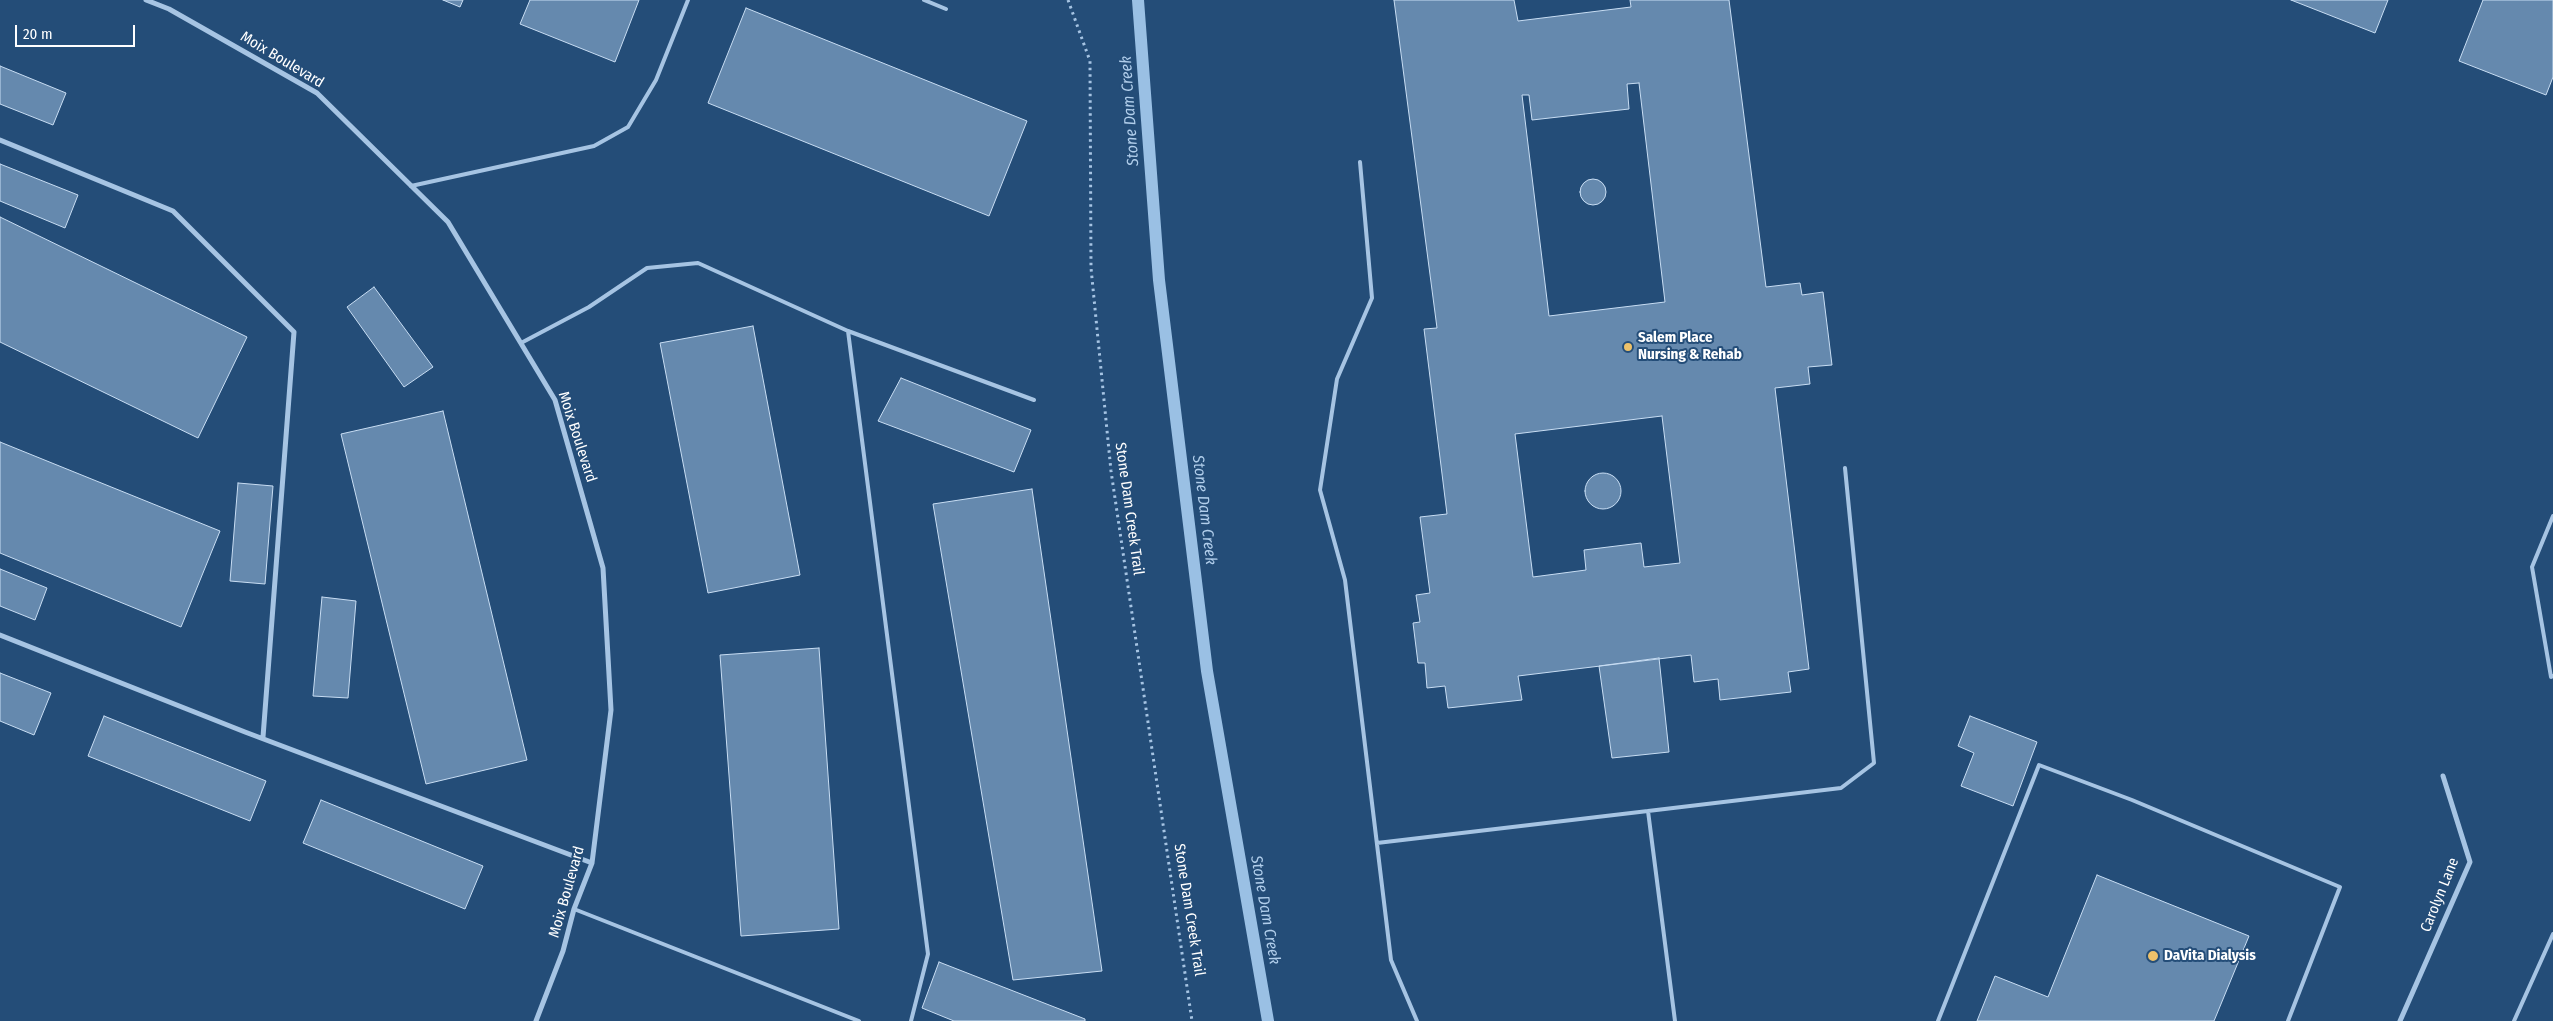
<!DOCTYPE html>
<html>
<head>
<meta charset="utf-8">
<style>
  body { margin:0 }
  #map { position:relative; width:2553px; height:1021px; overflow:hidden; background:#244d78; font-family:"Fira Sans Condensed",sans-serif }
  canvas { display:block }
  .scale { position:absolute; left:15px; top:25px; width:120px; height:22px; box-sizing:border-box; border:2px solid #fff; border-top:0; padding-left:6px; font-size:15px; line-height:18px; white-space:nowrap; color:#fff; -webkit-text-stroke:4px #244d78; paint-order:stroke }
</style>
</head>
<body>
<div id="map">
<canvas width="2553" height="1021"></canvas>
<div class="scale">20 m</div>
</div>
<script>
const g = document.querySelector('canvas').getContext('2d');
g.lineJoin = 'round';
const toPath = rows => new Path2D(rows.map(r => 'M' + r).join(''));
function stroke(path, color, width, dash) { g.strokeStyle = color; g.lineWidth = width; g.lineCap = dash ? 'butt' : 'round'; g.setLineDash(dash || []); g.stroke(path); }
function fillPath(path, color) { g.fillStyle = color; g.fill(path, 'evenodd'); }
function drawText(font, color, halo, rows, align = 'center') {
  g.font = font + ' "Fira Sans Condensed",sans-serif'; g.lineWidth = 4; g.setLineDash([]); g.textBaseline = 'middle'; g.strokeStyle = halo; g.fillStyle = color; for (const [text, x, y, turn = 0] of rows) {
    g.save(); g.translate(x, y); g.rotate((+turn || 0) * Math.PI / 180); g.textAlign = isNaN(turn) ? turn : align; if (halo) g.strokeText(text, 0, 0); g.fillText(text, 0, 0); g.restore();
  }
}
stroke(toPath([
  [1138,0,1159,280,1207,671,1268,1021]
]), '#9ac0e4', 12);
const building = toPath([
  [443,0,463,0,460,7,443,0],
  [530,0,639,0,615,62,520,24,530,0],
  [1394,0,1514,0,1518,21,1631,7,1630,0,1729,0,1766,287,1800,283,1802,295,1823,292,1832,365,1808,367,1810,384,1775,388,1809,669,1788,672,1791,692,1720,700,1718,679,1694,682,1691,655,1518,676,1522,700,1448,708,1445,686,1427,688,1425,663,1418,663,1413,623,1420,622,1416,595,1430,593,1420,517,1447,514,1424,329,1437,328,1394,0],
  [1639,83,1665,302,1549,316,1522,95,1529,95,1532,120,1629,109,1627,84,1639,83],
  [1662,416,1680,563,1644,567,1641,543,1584,550,1586,570,1533,577,1515,434,1662,416],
  [2291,0,2388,0,2375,33,2291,0],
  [2483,0,2553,0,2553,77,2546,95,2459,61,2483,0],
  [746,8,1027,121,989,216,708,103,746,8],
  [0,66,66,93,53,125,0,104,0,66],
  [0,164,78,195,65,228,0,201,0,164],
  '1580 192a13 13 0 1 1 26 0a13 13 0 1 1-26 0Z',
  [0,217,247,337,198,438,0,342,0,217],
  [374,287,433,367,404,387,347,307,374,287],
  [753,326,800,575,708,593,660,343,753,326],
  [901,378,1031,430,1014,472,878,421,901,378],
  [443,411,527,760,426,784,341,434,443,411],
  [0,442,220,531,181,627,0,553,0,442],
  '1585 491a18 18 0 1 1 36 0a18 18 0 1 1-36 0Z',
  [238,483,273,486,265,584,230,581,238,483],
  [1032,489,1102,971,1013,980,933,504,1032,489],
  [0,569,47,588,35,620,0,606,0,569],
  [322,597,356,601,348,698,313,696,322,597],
  [819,648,839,929,741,936,720,655,819,648],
  [1659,658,1669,752,1612,758,1599,666,1659,658],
  [0,673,51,693,34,735,0,721,0,673],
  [104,716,266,781,250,821,88,756,104,716],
  [1970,716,2037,742,2013,806,1961,786,1974,753,1958,746,1970,716],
  [321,800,483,866,465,909,303,843,321,800],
  [2097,875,2249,936,2214,1021,1977,1021,1995,976,2048,997,2097,875],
  [939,962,1085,1019,1085,1021,954,1021,922,1008,939,962]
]);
fillPath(building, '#6589ae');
stroke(building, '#c8ddf3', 1);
stroke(toPath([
  [1068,0,1090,61,1091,268,1111,471,1192,1021]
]), '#a6c4e3', 3, [2.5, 4]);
stroke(toPath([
  [924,0,946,9],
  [1360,162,1372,298,1337,379,1320,490,1345,580,1391,960,1417,1021],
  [411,186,594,146,628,127,656,80,688,0],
  [848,331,1034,400],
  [521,343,589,307,647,268,698,263,848,331,928,954,911,1021],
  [2553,516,2532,567,2551,677,2553,676],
  [1377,843,1648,811],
  [574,909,859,1021],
  [1675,1021,1648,811,1841,788,1874,763,1845,468],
  [1938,1021,2039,765,2132,800,2340,887,2288,1021],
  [2514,1021,2553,934]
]), '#a6c4e3', 4);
stroke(toPath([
  [146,0,169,9,317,93,448,222,555,400,603,568,611,710,592,863,574,909,563,951,536,1021],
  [0,140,173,211,294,332,263,737],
  [0,635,245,732,592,863],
  [2400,1021,2470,862,2443,776]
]), '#a6c4e3', 5);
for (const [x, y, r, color] of [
  [1628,347,5,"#edc16a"],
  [2153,956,6,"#edc16a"]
]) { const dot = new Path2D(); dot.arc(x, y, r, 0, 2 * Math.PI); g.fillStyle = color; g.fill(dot); stroke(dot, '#244d78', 2); }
drawText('15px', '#fff', '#244d78', [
  ["Moix Boulevard",282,60,31],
  ["Moix Boulevard",577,437,72],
  ["Stone Dam Creek Trail",1129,509,82],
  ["Moix Boulevard",567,892,-74],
  ["Carolyn Lane",2440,895,-68],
  ["Stone Dam Creek Trail",1189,910,81]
]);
drawText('bold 15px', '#fff', '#244d78', [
  ["Salem Place",1638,338],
  ["Nursing & Rehab",1638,355],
  ["DaVita Dialysis",2164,956]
], 'left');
drawText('italic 16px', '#b1ceeb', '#244d78', [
  ["Stone Dam Creek",1130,111,-94],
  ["Stone Dam Creek",1204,510,83],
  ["Stone Dam Creek",1265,910,80]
]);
</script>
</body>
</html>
